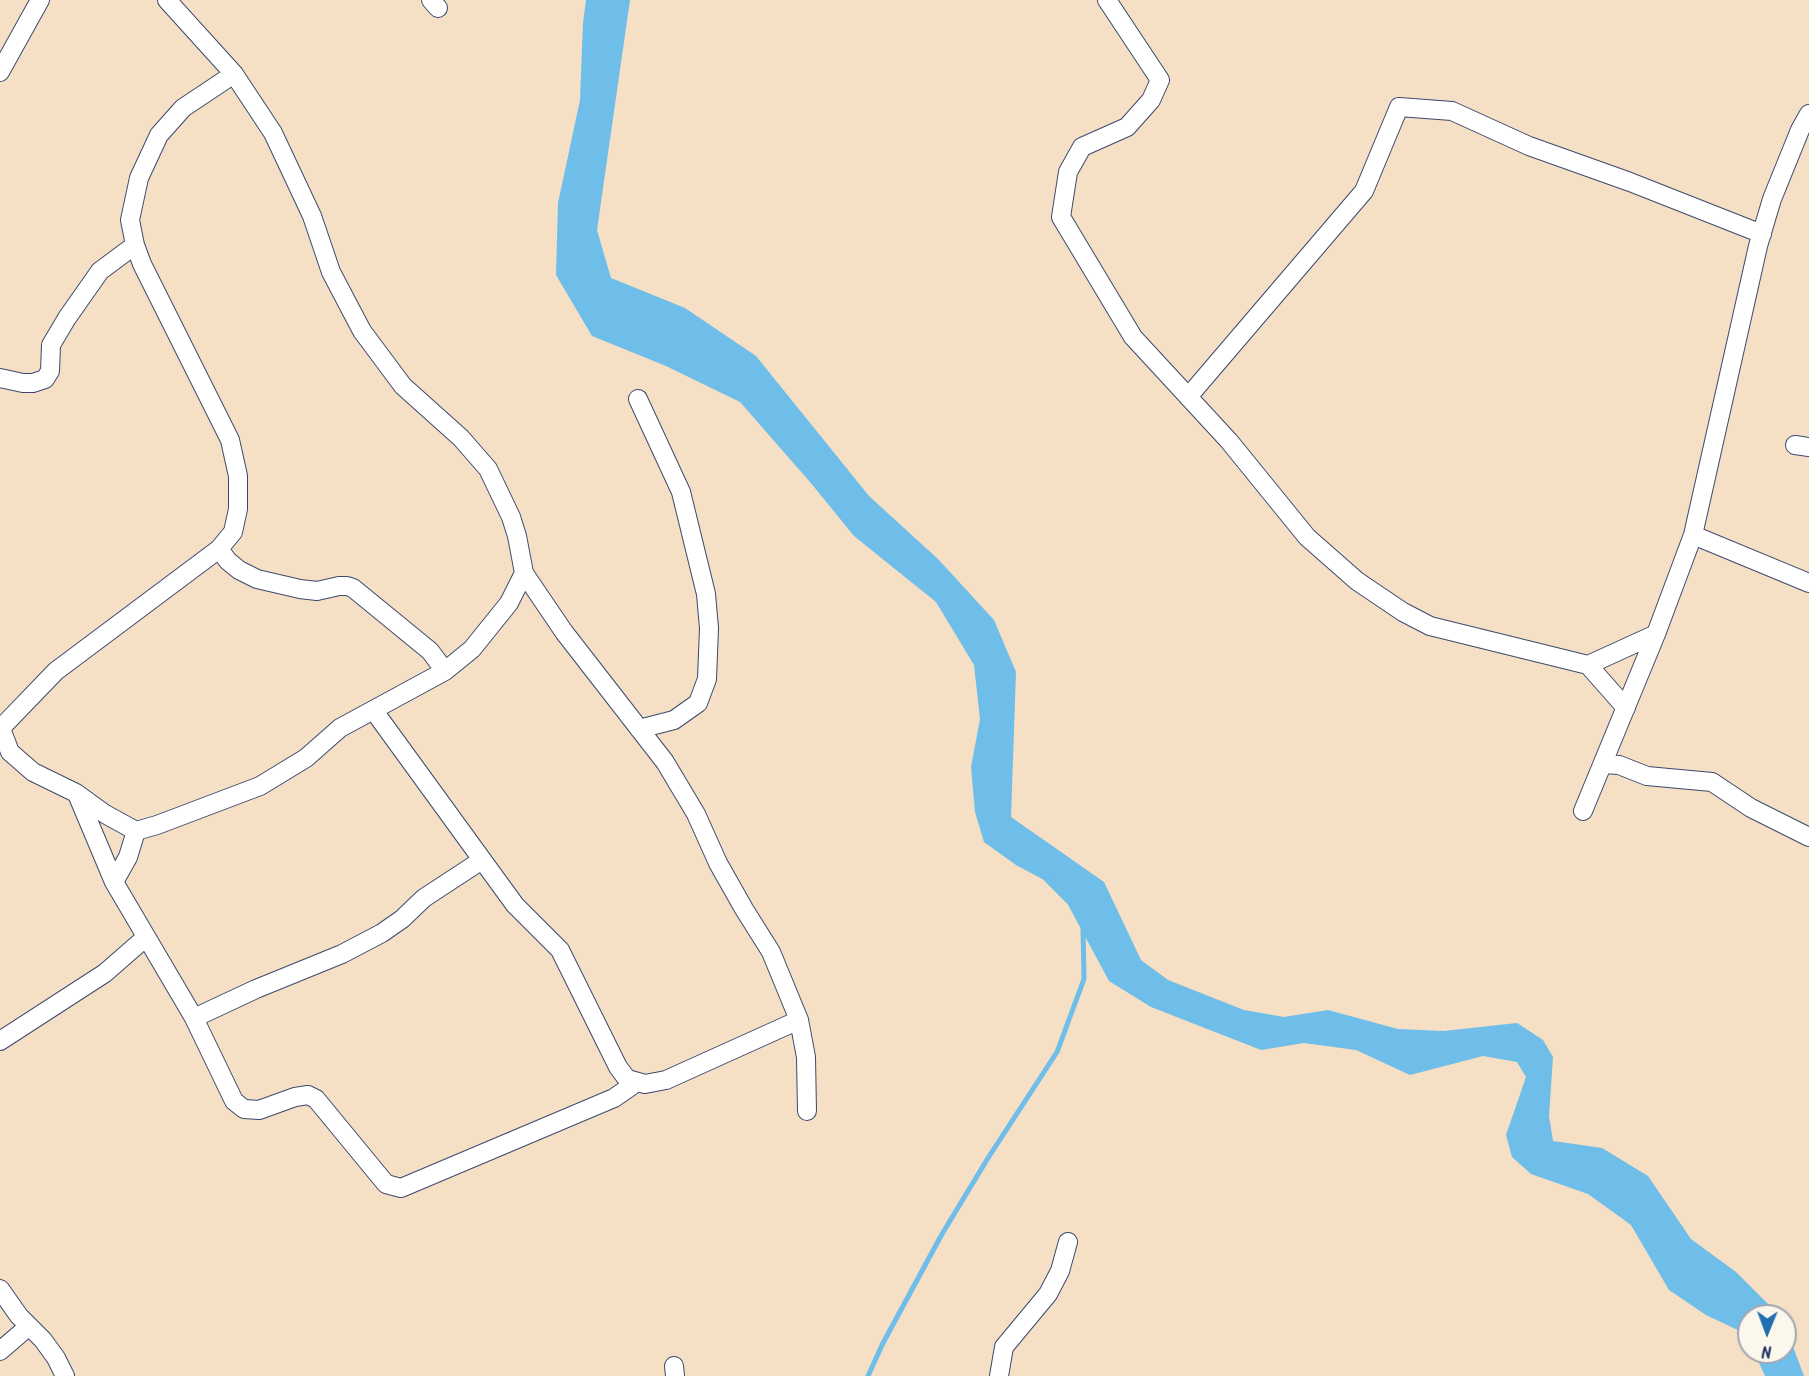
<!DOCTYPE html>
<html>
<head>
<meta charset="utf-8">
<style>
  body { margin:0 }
  #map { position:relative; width:1809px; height:1376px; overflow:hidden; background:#f5dfc5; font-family:Kalam,sans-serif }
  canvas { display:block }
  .north { position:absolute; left:1737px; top:1304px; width:60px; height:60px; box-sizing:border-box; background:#fbf7ec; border:2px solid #a1a7b3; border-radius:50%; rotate:181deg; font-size:16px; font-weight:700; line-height:24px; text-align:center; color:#1b2f5e }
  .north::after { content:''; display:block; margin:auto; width:21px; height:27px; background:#1f6fb2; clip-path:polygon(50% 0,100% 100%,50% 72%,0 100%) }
</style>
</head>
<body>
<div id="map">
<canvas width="1809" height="1376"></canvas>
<div class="north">N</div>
</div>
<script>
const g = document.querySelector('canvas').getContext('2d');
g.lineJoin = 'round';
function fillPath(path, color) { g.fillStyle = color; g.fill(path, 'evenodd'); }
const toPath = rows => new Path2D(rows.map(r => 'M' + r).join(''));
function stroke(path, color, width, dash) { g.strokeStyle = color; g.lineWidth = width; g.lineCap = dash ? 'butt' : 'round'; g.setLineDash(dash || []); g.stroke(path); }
fillPath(toPath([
  [586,0,630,0,597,230,611,278,685,308,756,356,869,496,938,559,994,620,1016,672,1011,817,1104,882,1141,960,1168,980,1244,1010,1284,1017,1328,1010,1398,1029,1444,1031,1517,1023,1543,1040,1553,1057,1549,1116,1553,1141,1602,1148,1648,1176,1691,1239,1736,1272,1780,1316,1749,1316,1749,1344,1742,1332,1706,1315,1669,1290,1631,1225,1588,1194,1531,1174,1512,1157,1506,1135,1526,1077,1517,1062,1483,1056,1410,1075,1356,1050,1304,1043,1261,1050,1151,1007,1109,981,1059,888,1016,865,984,842,975,812,971,767,980,719,974,665,936,602,854,536,810,482,740,402,666,366,592,336,556,275,558,203,580,100,583,23],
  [1785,1325,1804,1376,1765,1376,1754,1352,1785,1352]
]), '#6ebee9');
stroke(toPath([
  [1047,880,1068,901],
  [868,1376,883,1343,942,1234,988,1158,1057,1052,1084,979,1083,927]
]), '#6ebee9', 5);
const minor = toPath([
  [431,0,438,8],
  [1107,0,1160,80,1151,100,1127,127,1082,147,1068,172,1061,217,1133,337,1229,441,1307,537,1357,581,1403,612,1430,626,1588,665,1626,708],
  [0,72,40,0],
  [0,378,23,383,33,383,45,379,50,371,51,345,67,318,100,271,135,245],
  [1188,397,1364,191,1399,107,1452,111,1529,146,1630,182,1762,234],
  [638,399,681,492,706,594,709,628,707,679,698,703,674,720,639,729],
  [1795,445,1809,447],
  [1693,535,1809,583],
  [219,549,228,561,239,570,257,579,300,589,317,591,339,586,347,586,353,588,430,651,445,671],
  [524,573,564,632,665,762,696,814,718,863,744,909,771,952,799,1020,806,1057,807,1111],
  [1588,665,1656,634],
  [374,711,515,905,560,950,618,1067,627,1079,645,1084,666,1080,799,1020],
  [0,726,10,752,33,772,76,793,105,814,136,831,157,825,260,786,306,758,340,728,445,671,472,649,509,603,524,573,517,536,511,517,488,469,461,438,403,386,362,331,331,272,312,216,273,133,234,74,167,0],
  [1,728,56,671,219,549,233,532,238,509,238,476,230,440,142,264,135,245,130,220,139,178,159,135,183,108,234,74],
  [1603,764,1619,765,1647,776,1712,782,1751,808,1809,837],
  [77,794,114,882,194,1018,234,1101,244,1109,259,1110,295,1097,308,1095,316,1099,386,1184,401,1188,614,1098,637,1082],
  [1583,811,1656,634,1693,535,1758,246,1772,199,1800,130,1809,114],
  [114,882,128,857,136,831],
  [194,1018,256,989,342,954,382,933,402,919,424,898,482,860],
  [0,1041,105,973,145,938],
  [0,1289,19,1316,43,1340,56,1358,65,1376],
  [0,1351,28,1327],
  [674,1366,675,1376],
  [999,1376,1004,1347,1048,1294,1060,1271,1068,1242]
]);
stroke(minor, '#3c496d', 20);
stroke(minor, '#fff', 18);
</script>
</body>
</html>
